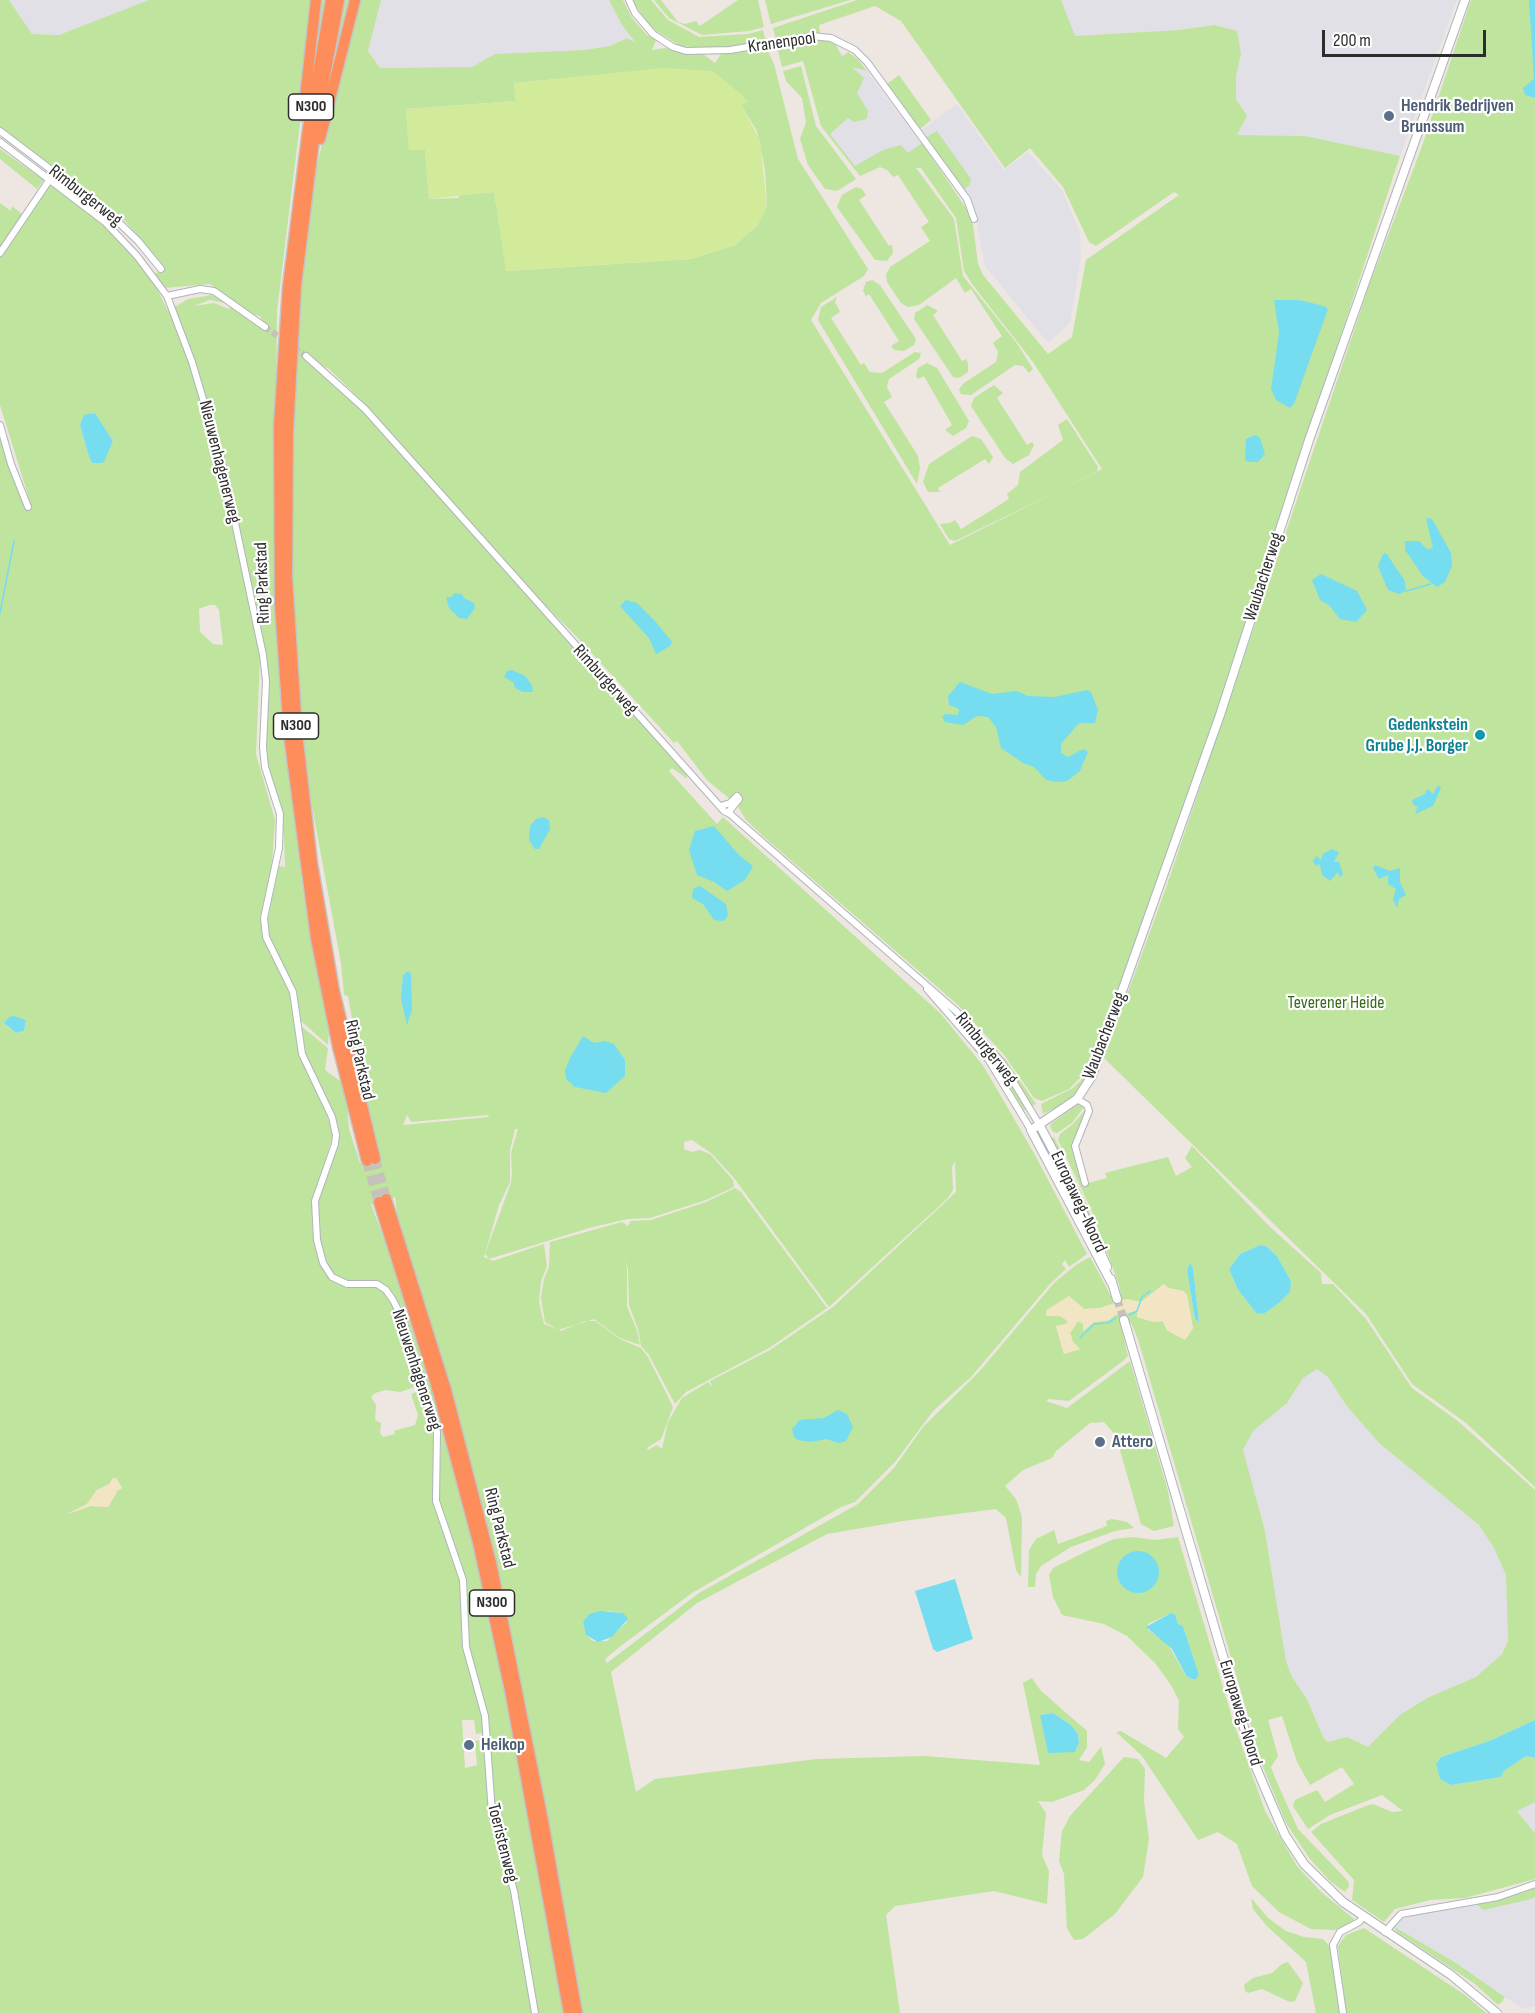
<!DOCTYPE html>
<html>
<head>
<meta charset="utf-8">
<style>
  body { margin:0 }
  #map { position:relative; width:1535px; height:2013px; overflow:hidden; background:#eee6e0; font-family:"Sofia Sans Condensed",sans-serif }
  canvas { display:block }
  .scale { position:absolute; left:1322px; top:30px; width:164px; height:27px; box-sizing:border-box; border:3px solid #2d2d2d; border-top:0; padding-left:8px; font-size:18px; line-height:21px; white-space:nowrap; color:#2d2d2d; -webkit-text-stroke:4px #fff; paint-order:stroke }
</style>
</head>
<body>
<div id="map">
<canvas width="1535" height="2013"></canvas>
<div class="scale">200 m</div>
</div>
<script>
const g = document.querySelector('canvas').getContext('2d');
g.lineJoin = 'round';
function fillPath(path, color) { g.fillStyle = color; g.fill(path, 'evenodd'); }
const toPath = rows => new Path2D(rows.map(r => 'M' + r).join(''));
function stroke(path, color, width, dash) { g.strokeStyle = color; g.lineWidth = width; g.lineCap = dash ? 'butt' : 'round'; g.setLineDash(dash || []); g.stroke(path); }
function drawText(font, color, halo, rows, align = 'center') {
  g.font = font + ' "Sofia Sans Condensed",sans-serif'; g.lineWidth = 4.5; g.setLineDash([]); g.textBaseline = 'middle'; g.strokeStyle = halo; g.fillStyle = color; for (const [text, x, y, turn = 0] of rows) {
    g.save(); g.translate(x, y); g.rotate((+turn || 0) * Math.PI / 180); g.textAlign = isNaN(turn) ? turn : align; if (halo) g.strokeText(text, 0, 0); g.fillText(text, 0, 0); g.restore();
  }
}
fillPath(toPath([
  [9,0,174,0,59,35,32,34],
  [381,0,609,0,622,25,638,44,626,38,610,46,583,50,495,54,472,67,380,68,368,51],
  [1061,0,1457,0,1400,156,1305,136,1237,135,1247,116,1236,99,1236,76,1241,54,1214,25,1179,30,1075,36],
  [834,48,865,69,921,143,920,148,907,156,857,171,822,126],
  [957,104,1004,170,1028,152,1062,190,1080,233,1081,258,1070,323,1048,343,985,266,973,206,920,131],
  [1317,1368,1328,1377,1346,1405,1379,1443,1479,1525,1494,1548,1506,1575,1508,1641,1502,1654,1476,1677,1427,1698,1400,1715,1368,1747,1347,1737,1328,1742,1323,1737,1307,1699,1292,1677,1286,1661,1265,1531,1243,1450,1253,1431,1287,1403,1303,1378],
  [1535,1802,1535,1833,1517,1810],
  [1535,1897,1535,2006,1523,2009,1456,1963,1393,1926,1404,1918,1430,1912]
]), '#e1e0e7');
fillPath(toPath([
  [0,0,9,0,32,34,59,35,149,0,328,0,306,117,301,115,277,311,275,524,279,645,288,760,303,891,329,1029,328,1045,301,1021,296,992,277,957,268,932,267,923,279,866,285,867,284,836,280,812,268,770,265,734,268,689,264,649,242,561,240,563,260,658,256,754,275,820,271,878,262,913,263,930,270,954,290,992,302,1060,326,1111,333,1135,312,1203,313,1233,319,1259,327,1274,337,1283,349,1287,373,1286,382,1290,398,1315,421,1385,400,1392,386,1390,375,1393,371,1397,376,1405,375,1420,381,1423,380,1433,383,1437,395,1434,394,1431,415,1425,418,1415,411,1394,422,1390,435,1437,434,1505,458,1572,463,1571,461,1563,442,1514,438,1496,441,1447,438,1428,404,1315,390,1292,383,1285,373,1281,347,1281,335,1276,325,1261,320,1245,316,1224,318,1194,338,1136,334,1116,307,1061,301,1026,328,1048,325,1070,340,1081,346,1093,349,1129,360,1163,379,1158,357,1078,362,1075,358,1052,348,996,344,995,341,963,306,774,304,773,293,649,290,560,291,447,297,316,314,178,322,144,320,132,318,132,343,0,381,0,368,51,380,68,472,67,495,54,584,50,610,46,627,38,636,43,622,25,609,0,623,0,632,18,647,35,656,40,652,50,665,48,703,54,715,63,721,54,767,49,774,64,798,159,868,269,864,276,821,303,811,320,950,545,1102,469,1033,362,972,284,964,271,956,218,921,168,916,168,954,219,963,276,1016,342,1033,369,1029,373,1023,366,1015,365,971,395,961,394,959,389,964,383,996,362,998,352,993,343,1002,336,971,289,965,293,956,278,919,305,908,307,901,303,887,282,886,274,890,267,930,241,921,227,929,222,898,175,893,177,887,170,880,167,860,176,821,126,803,61,782,67,777,47,821,39,835,43,842,57,848,52,858,59,867,71,852,67,864,78,857,93,868,111,867,119,854,122,848,118,830,134,855,166,883,150,901,145,908,153,922,143,972,217,978,264,983,275,1048,354,1072,337,1086,260,1179,195,1174,192,1096,246,1089,242,1063,187,1030,148,1005,168,901,21,875,6,819,25,820,34,805,33,776,39,773,28,857,0,1061,0,1075,36,1179,30,1214,25,1237,31,1241,54,1236,76,1236,99,1247,116,1237,135,1305,136,1400,156,1219,705,1105,1033,1086,1072,1069,1089,1042,1101,1034,1098,1005,1056,958,1005,764,837,746,820,737,805,707,780,677,741,674,743,578,638,539,599,359,398,329,369,317,363,310,354,305,355,310,364,315,365,362,409,660,744,686,773,687,779,672,768,669,771,717,824,723,817,941,1014,984,1067,1035,1155,1087,1254,1069,1267,1065,1260,1062,1264,1066,1269,1050,1284,971,1377,933,1411,895,1462,855,1502,841,1507,692,1593,618,1648,605,1659,607,1663,699,1593,858,1504,894,1468,923,1427,979,1372,1054,1283,1076,1265,1090,1257,1112,1298,1121,1296,1119,1285,1091,1209,1058,1140,1060,1134,1073,1124,1086,1109,1086,1118,1076,1136,1073,1148,1084,1184,1107,1178,1105,1173,1168,1157,1176,1176,1192,1167,1185,1158,1192,1146,1269,1226,1321,1273,1322,1284,1333,1284,1366,1319,1412,1388,1459,1422,1535,1490,1535,1720,1489,1741,1441,1757,1436,1764,1440,1779,1451,1785,1501,1777,1504,1771,1526,1756,1535,1758,1535,1802,1517,1811,1535,1833,1535,1879,1465,1898,1430,1900,1395,1909,1384,1922,1352,1900,1354,1880,1311,1832,1321,1824,1366,1806,1373,1804,1392,1812,1403,1811,1382,1795,1330,1815,1308,1829,1293,1806,1295,1800,1317,1790,1325,1802,1354,1784,1342,1767,1310,1785,1297,1762,1282,1716,1268,1720,1278,1756,1271,1767,1275,1778,1298,1829,1348,1881,1349,1886,1345,1892,1330,1881,1310,1859,1286,1823,1263,1767,1138,1339,1131,1323,1127,1322,1121,1325,1128,1356,1123,1361,1069,1401,1049,1399,1046,1401,1067,1408,1130,1361,1168,1491,1174,1526,1154,1531,1141,1524,1116,1436,1104,1422,1090,1423,1056,1451,1052,1458,1023,1470,1005,1486,1016,1499,1022,1517,1021,1577,1016,1570,1006,1518,996,1509,903,1521,827,1534,697,1603,611,1672,636,1792,655,1779,817,1759,925,1756,1040,1765,1023,1683,1032,1678,1041,1691,1087,1731,1087,1747,1079,1760,1089,1762,1101,1747,1105,1764,1095,1780,1084,1790,1052,1802,1038,1801,1046,1813,1042,1855,1049,1871,1047,1904,994,1891,895,1906,886,1915,900,2013,583,2013,490,1546,460,1430,399,1230,395,1197,371,1204,404,1293,470,1524,507,1690,552,1924,565,2013,0,2013,0,433,25,509,32,508,0,405,0,203,11,211,12,206,27,218,50,183,108,228,127,248,154,283,168,311,188,299,212,295,229,304,210,300,194,306,214,303,229,309,232,305,257,325,263,328,265,327,260,316,252,314,210,284,164,288,154,275,164,267,125,221,0,127],
  [662,69,665,84,697,80,719,85,741,105,757,131,765,169,767,206,757,226,735,245,691,259,507,271,494,192,459,195,456,155,459,198,429,199,425,149,409,150,406,109,516,101,514,83],
  [95,413,113,441,104,461,101,463,92,463,89,457,80,425,84,416],
  [209,605,215,605,219,610,223,645,213,644,200,632,199,609],
  [9,1017,26,1020,24,1031,16,1033,7,1026,4,1023],
  [407,1115,411,1122,488,1115,489,1117,403,1125],
  [515,1129,518,1129,511,1153,512,1172,511,1183,485,1254,489,1259,589,1228,627,1219,650,1218,706,1200,734,1187,733,1180,710,1154,700,1150,692,1152,684,1149,684,1142,692,1140,711,1153,734,1178,829,1307,948,1198,953,1190,952,1167,955,1161,956,1192,833,1307,770,1350,710,1381,713,1388,708,1382,682,1398,668,1422,662,1449,657,1445,648,1450,647,1448,661,1439,673,1407,648,1357,641,1348,620,1339,595,1321,584,1321,561,1331,544,1324,539,1302,541,1281,547,1266,544,1244,493,1261,484,1257,499,1205,510,1182,510,1150],
  [1260,1245,1266,1246,1277,1256,1291,1281,1290,1292,1279,1303,1265,1313,1257,1314,1238,1290,1229,1269,1240,1254],
  [1190,1263,1193,1268,1199,1322,1195,1319,1187,1270],
  [1164,1284,1168,1288,1183,1291,1187,1295,1193,1328,1185,1340,1167,1330,1163,1321,1154,1322,1137,1317,1137,1311,1115,1315,1109,1320,1094,1322,1083,1331,1083,1324,1078,1321,1070,1333,1073,1342,1080,1349,1064,1354,1056,1326,1066,1324,1068,1321,1060,1316,1046,1316,1047,1310,1069,1296,1084,1309,1100,1308,1127,1299,1141,1302],
  [1317,1369,1328,1377,1346,1405,1379,1443,1479,1525,1494,1548,1506,1575,1508,1641,1502,1654,1476,1677,1427,1698,1400,1715,1368,1747,1347,1737,1328,1742,1323,1737,1307,1699,1292,1677,1286,1661,1265,1531,1243,1450,1253,1431,1287,1403,1303,1378],
  [113,1478,116,1478,122,1488,118,1490,108,1507,91,1506,67,1514,87,1504,97,1490,109,1484],
  [608,1611,623,1613,627,1622,607,1641,593,1641,586,1635,583,1622,589,1614],
  [1053,1713,1071,1725,1078,1734,1079,1743,1075,1752,1048,1752,1041,1715],
  [462,1720,474,1720,476,1734,482,1733,482,1740,475,1741,477,1765,465,1768],
  [632,0,651,0,668,20,699,37,748,34,763,30,766,42,713,49,681,46,650,27],
  [654,0,661,0,678,22,685,24,696,21,700,26,738,0,758,0,764,27,749,31,702,35,669,18],
  [765,0,850,0,771,24],
  [1471,0,1535,0,1535,1487,1466,1423,1412,1384,1366,1314,1104,1058,1166,888,1370,283,1421,149],
  [801,66,816,126,856,179,837,191,825,189,808,165,800,139,806,122,802,98,786,81,783,71],
  [899,75,931,120,919,130,887,84],
  [937,131,971,179,970,185,963,190,925,138],
  [0,149,44,180,37,189,0,159],
  [856,187,862,189,866,195,859,200,889,246,892,245,893,253,887,261,875,260,837,207,842,195],
  [872,280,880,285,916,339,914,345,904,351,894,350,891,346,899,341,869,294,866,296,863,291,866,282],
  [837,297,835,302,840,312,831,318,861,365,864,363,870,372,882,373,915,352,921,353,919,359,889,379,887,387,892,397,884,402,918,456,920,469,917,484,818,320,821,307],
  [927,305,938,311,933,315,962,361,966,359,968,363,968,372,959,378,953,377,914,319,915,313],
  [927,363,937,368,969,421,966,428,953,436,945,430,952,425,924,376,918,379,916,376,918,368],
  [994,385,1003,393,997,398,1027,445,1032,442,1034,445,1029,455,1013,464,1005,458,971,406,974,398],
  [1067,419,1098,467,1097,472,955,541,949,539,940,524,950,523,955,520,961,529,1009,499,1007,494,1018,485,1020,472,1063,440,1058,425],
  [972,436,981,439,993,457,989,464,985,459,938,488,940,492,928,492,923,482,929,464],
  [936,996,999,1062,1029,1108,1024,1110,987,1052],
  [983,1036,1006,1060,1036,1104,1032,1106,1005,1064],
  [1089,1072,1079,1090,1065,1103,1043,1114,1041,1104,1073,1088],
  [1077,1105,1084,1107,1072,1123,1057,1133,1053,1132,1050,1126,1052,1123],
  [1054,1137,1085,1200,1102,1246,1050,1139],
  [735,1188,741,1192,827,1308,769,1348,686,1392,675,1404,649,1355,641,1346,638,1329,629,1305,628,1269,624,1258,627,1268,627,1307,637,1330,640,1345,620,1338,594,1319,558,1330,545,1322,541,1298,544,1279,549,1267,550,1242,622,1222,628,1226,631,1221,651,1220,706,1202],
  [1112,1519,1127,1522,1134,1528,1115,1531,1071,1547,1041,1566,1036,1574,1035,1587,1028,1587,1029,1550,1036,1539,1054,1530,1058,1544,1107,1526,1106,1521],
  [1133,1537,1155,1540,1178,1537,1233,1721,1265,1811,1297,1866,1320,1891,1354,1919,1353,1923,1335,1930,1311,1929,1279,1912,1252,1886,1237,1844,1218,1832,1198,1840,1142,1756,1116,1732,1121,1731,1166,1758,1184,1737,1178,1729,1179,1701,1171,1685,1155,1663,1127,1636,1104,1624,1062,1615,1053,1597,1049,1575,1053,1568,1087,1551,1114,1539],
  [1171,1613,1175,1614,1178,1624,1183,1626,1199,1675,1194,1680,1187,1677,1167,1643,1148,1630,1148,1624],
  [1124,1757,1138,1759,1145,1769,1144,1801,1149,1839,1143,1877,1115,1914,1083,1939,1074,1940,1067,1928,1064,1874,1059,1861,1062,1831,1070,1816],
  [1535,1887,1535,1897,1531,1899,1484,1910,1476,1904],
  [1251,1898,1268,1918,1286,1931,1304,1937,1323,1939,1331,1948,1341,2013,1316,2013,1306,1962,1266,1925,1253,1909],
  [1393,1926,1456,1963,1505,1997,1502,2002,1498,2005,1475,1984,1397,1932],
  [1364,1928,1465,1995,1486,2013,1346,2013,1338,1946,1346,1935],
  [1288,1962,1303,1983,1295,2001,1290,2002,1262,1989,1248,1993,1245,1991,1244,1985,1253,1978,1272,1973,1282,1964]
]), '#bee49e');
fillPath(toPath([
  [1164,1284,1168,1288,1183,1291,1187,1295,1193,1328,1185,1340,1167,1330,1162,1320,1154,1322,1137,1317,1137,1311,1115,1315,1109,1320,1094,1322,1083,1331,1083,1324,1078,1321,1070,1333,1073,1342,1080,1349,1064,1354,1056,1326,1066,1324,1068,1321,1060,1316,1046,1316,1047,1310,1069,1296,1084,1309,1100,1308,1127,1299,1141,1302],
  [113,1478,116,1478,122,1488,118,1490,108,1507,91,1506,67,1514,87,1504,97,1490,110,1484]
]), '#f2e5c4');
fillPath(toPath([
  [662,68,713,71,742,95,747,102,741,105,760,140,767,207,757,226,735,245,691,259,506,271,494,192,429,199,425,149,409,150,406,109,516,101,514,83]
]), '#d2eb9a');
fillPath(toPath([
  [1529,0,1535,0,1535,98,1525,95,1523,88,1534,79],
  [1274,300,1299,300,1324,306,1328,309,1294,404,1290,408,1276,400,1271,389,1279,333],
  [95,413,113,441,104,462,101,463,92,463,89,457,80,425,84,415],
  [1255,435,1260,438,1265,454,1258,462,1249,462,1245,460,1246,439],
  [1426,518,1432,519,1451,553,1452,566,1445,582,1437,587,1423,576,1405,550,1405,541,1419,541,1427,549,1433,548],
  [1386,553,1405,581,1406,591,1399,594,1388,590,1378,566,1383,554],
  [1321,574,1357,591,1367,610,1356,622,1340,619,1329,605,1320,600,1312,580],
  [454,593,462,594,464,598,474,603,475,608,467,619,459,618,449,608,446,597,452,597],
  [626,600,637,603,655,621,672,642,670,646,656,654,649,638,620,606],
  [512,670,525,676,532,685,533,692,523,692,515,688,513,682,504,677,507,671],
  [960,682,992,694,1017,691,1028,696,1055,697,1087,690,1091,692,1098,710,1095,723,1079,723,1061,744,1061,753,1068,757,1083,749,1088,752,1080,771,1067,781,1057,782,1046,780,1034,767,1023,763,1001,748,996,727,988,717,977,716,963,725,945,722,942,717,945,714,958,715,959,709,949,705,948,696],
  [1438,785,1441,788,1433,806,1415,814,1418,806,1414,806,1412,800,1425,794,1427,789,1433,794],
  [543,817,549,820,550,829,539,849,535,849,529,840,530,826,536,819],
  [714,826,739,855,753,866,745,880,727,891,714,882,697,875,689,850,695,831],
  [1332,849,1339,852,1334,862,1339,862,1343,874,1340,878,1338,872,1330,881,1322,875,1320,864,1316,866,1313,861,1316,856,1321,860,1323,854],
  [1375,865,1390,871,1400,868,1400,882,1406,895,1399,899,1397,908,1393,899,1396,889,1388,884,1388,875,1379,879,1373,868],
  [700,886,726,904,728,915,724,921,714,920,703,904,692,898,693,889],
  [408,971,411,974,412,1010,407,1025,401,999,403,975],
  [14,1016,26,1020,24,1031,16,1033,4,1023,9,1017],
  [583,1036,594,1043,605,1041,614,1044,625,1060,625,1076,606,1093,575,1087,566,1079,565,1070,570,1058],
  [1260,1245,1266,1246,1277,1256,1291,1281,1290,1292,1279,1303,1265,1313,1257,1314,1238,1290,1229,1269,1240,1254],
  [1190,1263,1193,1268,1199,1322,1195,1319,1187,1270],
  [838,1410,847,1414,853,1427,846,1441,839,1443,826,1439,811,1442,798,1440,794,1437,792,1429,800,1420,824,1418],
  '1117 1572a21 21 0 1 1 42 0a21 21 0 1 1-42 0Z',
  [955,1579,973,1639,937,1652,933,1649,915,1591],
  [601,1611,623,1613,628,1619,612,1637,598,1642,586,1635,583,1622,589,1614],
  [1171,1613,1175,1614,1178,1624,1183,1626,1199,1675,1195,1680,1187,1677,1172,1649,1146,1627],
  [1053,1713,1071,1725,1078,1734,1079,1743,1075,1752,1048,1753,1040,1715],
  [1535,1720,1535,1758,1526,1756,1504,1771,1501,1777,1451,1785,1440,1779,1436,1764,1441,1757,1489,1741]
]), '#75ddef');
stroke(toPath([
  [1406,591,1431,584],
  [0,613,14,541],
  [1129,1315,1137,1311,1142,1297,1150,1291],
  [1080,1338,1094,1324,1108,1323,1116,1318]
]), '#75ddef', 1.5);
stroke(toPath([
  [265,327,306,356]
]), '#c7c1bc', 6, [6, 3]);
stroke(toPath([
  [1117,1299,1124,1320]
]), '#c7c1bc', 8, [8, 4]);
stroke(toPath([
  [375,1159,386,1199],
  [367,1161,379,1202]
]), '#c7c1bc', 10, [10, 5]);
const street = toPath([
  [629,0,635,13,653,34,673,47,686,51,730,50,812,36,831,38,855,50,867,62,967,199,974,219],
  [0,131,112,216,138,241,161,269],
  [0,142,105,222,137,256,167,296,192,362,223,466,263,655,266,681,263,747,265,767,280,814,279,848,264,918,266,937,293,992,302,1054,332,1117,336,1135,335,1144,315,1201,317,1240,323,1263,332,1277,347,1284,377,1284,386,1290,393,1300,402,1318,437,1432,436,1501,463,1580,466,1647,485,1716,492,1813,514,1891,535,2013],
  [0,253,50,179],
  [167,296,200,289,214,291,265,327],
  [306,356,365,409,724,811,730,814,957,1012,1002,1063,1039,1124],
  [0,425,11,464,28,507],
  [721,806,730,803,737,796,739,799,730,810,730,814],
  [927,989,988,1059,1031,1130],
  [1077,1099,1087,1105,1089,1111,1075,1146,1085,1183],
  [1385,1932,1401,1914,1498,1897,1535,1884],
  [1343,2013,1333,1945,1340,1932,1359,1922,1363,1917]
]);
const secondary = toPath([
  [1039,1124,1066,1175,1107,1267],
  [1111,1279,1117,1299],
  [1111,1282,1031,1130,1077,1099,1092,1076,1220,715,1309,440,1465,0],
  [1124,1320,1255,1765,1285,1835,1304,1864,1343,1902,1451,1975,1497,2013]
]);
const highway = toPath([
  [331,0,308,129,288,287,279,426,280,604,289,735,316,938,338,1047,367,1161],
  [339,0,316,124,296,285,288,432,287,577,297,733,312,863,334,991,375,1159],
  [303,116,316,0],
  [320,139,355,0],
  [386,1199,446,1390,491,1563,543,1821,577,2013],
  [379,1202,436,1384,478,1542,511,1695,569,2013]
]);
stroke(street, '#b0b4bd', 8);
stroke(secondary, '#b0b4bd', 10);
stroke(highway, '#c4c4c4', 13);
stroke(street, '#fff', 6);
stroke(secondary, '#fff', 8);
stroke(highway, '#fd8e5c', 10);
for (const [x, y, r, color] of [
  [1389,116,6,"#5c6f8a"],
  [1480,735,6,"#0f9aa8"],
  [1100,1442,6,"#5c6f8a"],
  [469,1745,6,"#5c6f8a"]
]) { const dot = new Path2D(); dot.arc(x, y, r, 0, 2 * Math.PI); g.fillStyle = color; g.fill(dot); stroke(dot, '#fff', 2); }
for (const [x, y, w] of [
  [311,107,45],
  [296,726,45],
  [492,1603,45]
]) { const box = new Path2D(); box.roundRect(x - w / 2, y - 13, w, 26, 4.5); g.fillStyle = '#fff'; g.fill(box); stroke(box, '#2d2d2d', 1.5); }
drawText('bold 16px', '#2d2d2d', null, [
  ["N300",311,107],
  ["N300",296,726],
  ["N300",492,1603]
]);
drawText('18px', '#2d2d2d', '#fff', [
  ["Kranenpool",782,43,-8],
  ["Rimburgerweg",85,196,38],
  ["Nieuwenhagenerweg",219,462,76],
  ["Waubacherweg",1264,577,-72],
  ["Ring Parkstad",263,583,-92],
  ["Rimburgerweg",605,680,48],
  ["Waubacherweg",1105,1036,-69],
  ["Rimburgerweg",986,1049,51],
  ["Ring Parkstad",359,1060,77],
  ["Europaweg-Noord",1078,1202,65],
  ["Nieuwenhagenerweg",416,1370,72],
  ["Ring Parkstad",499,1528,76],
  ["Europaweg-Noord",1240,1713,73],
  ["Toeristenweg",502,1843,76]
]);
drawText('bold 18px', '#4e5e75', '#fff', [
  ["Hendrik Bedrijven",1401,106],
  ["Brunssum",1401,127],
  ["Attero",1112,1442],
  ["Heikop",481,1745]
], 'left');
drawText('bold 18px', '#0d838f', '#fff', [
  ["Gedenkstein",1468,725],
  ["Grube J.J. Borger",1468,746]
], 'right');
drawText('18px', '#366c1c', '#fff', [
  ["Teverener Heide",1336,1003]
]);
</script>
</body>
</html>
